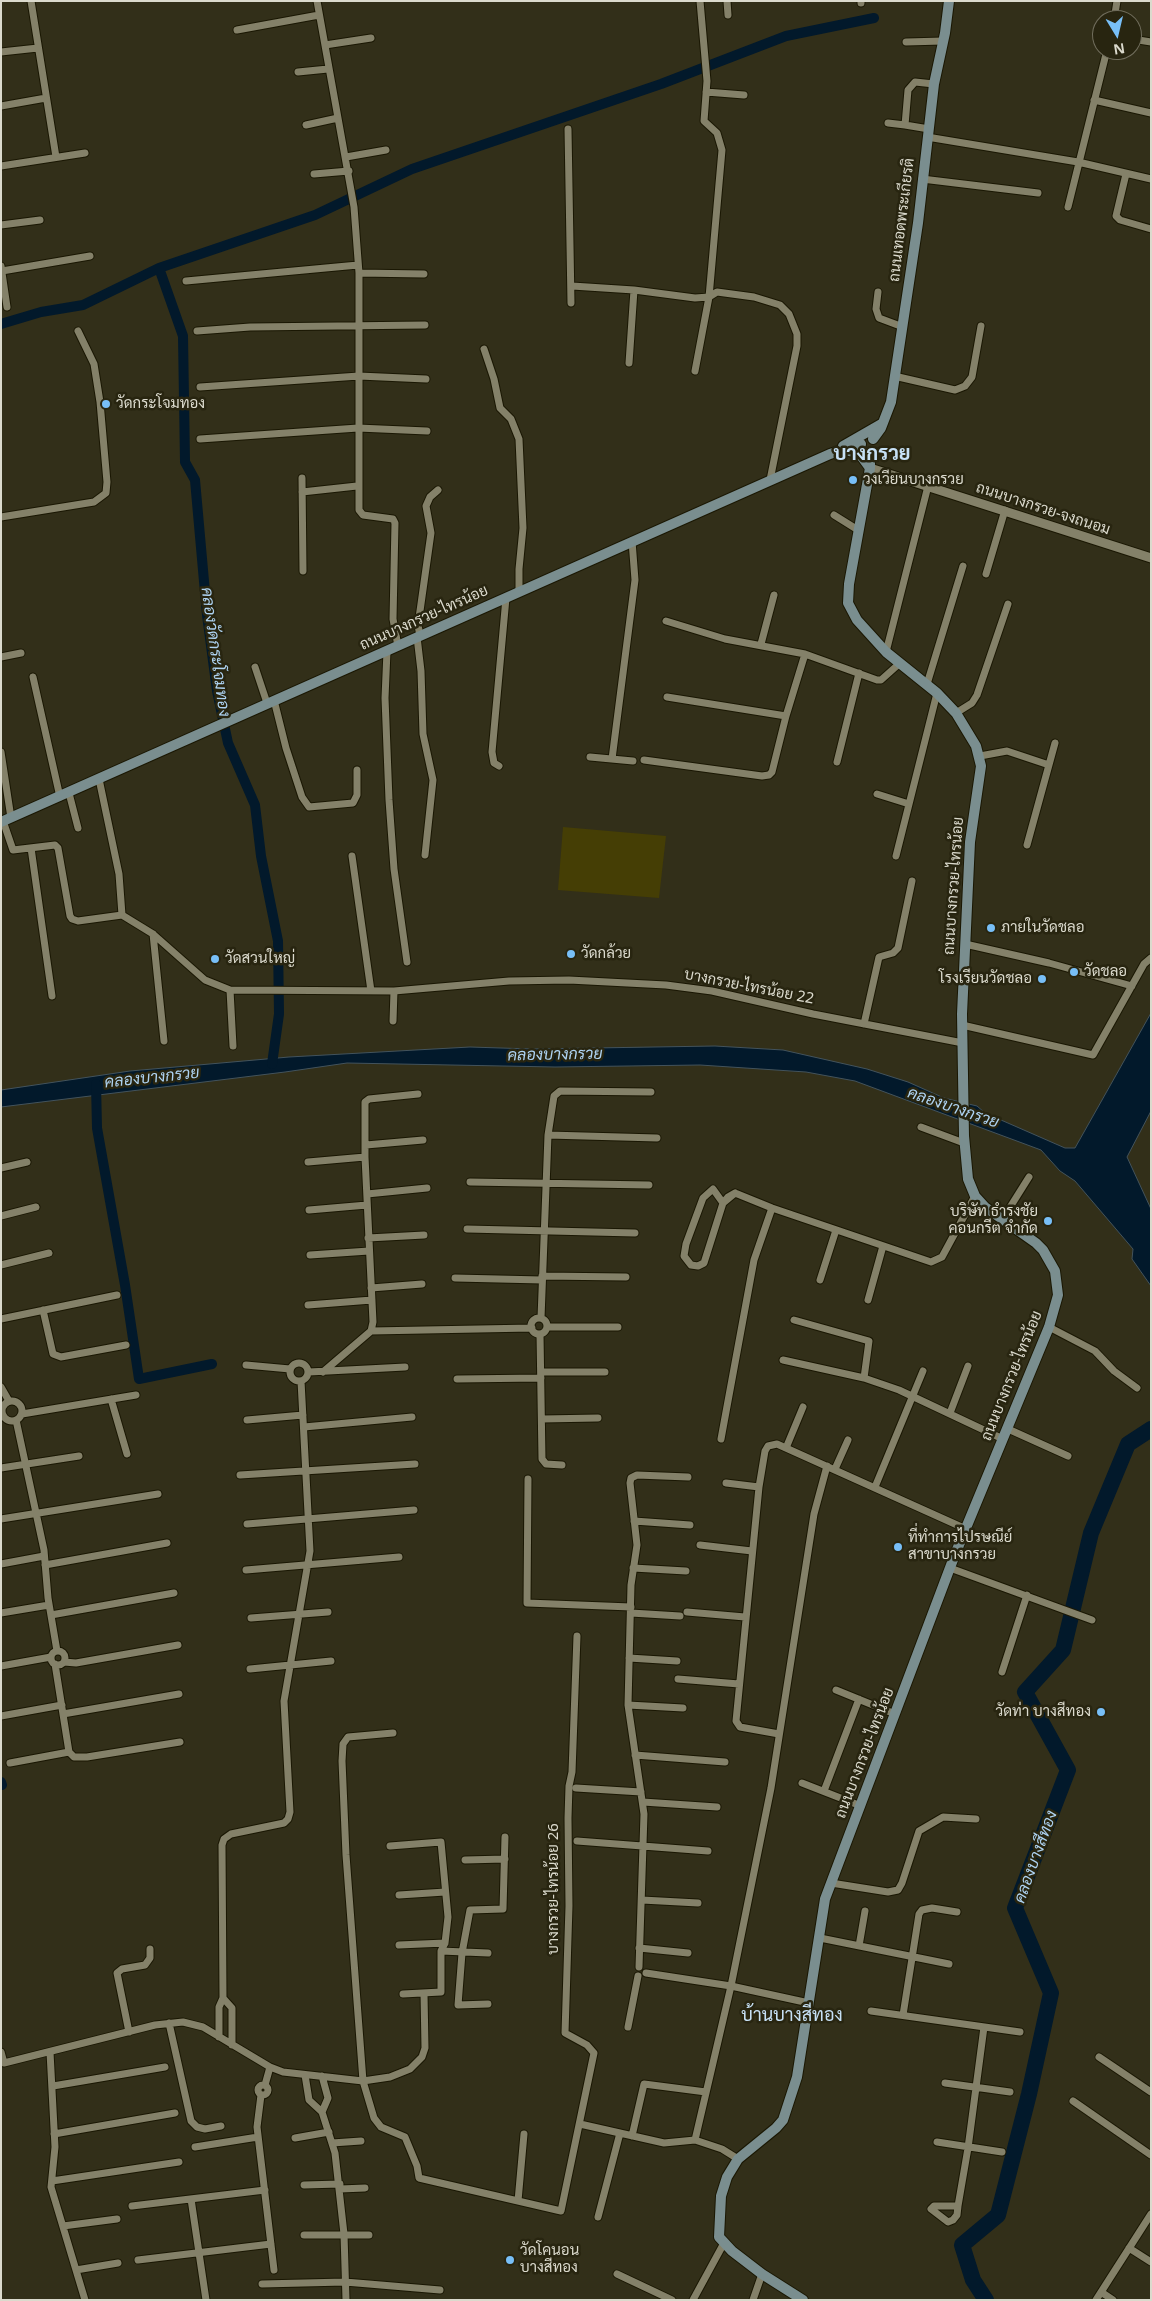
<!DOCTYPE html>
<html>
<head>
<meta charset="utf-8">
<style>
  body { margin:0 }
  #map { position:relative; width:1152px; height:2301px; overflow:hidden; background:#322f19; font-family:"Noto Sans",sans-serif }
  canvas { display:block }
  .frame { position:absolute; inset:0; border:2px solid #dbdacd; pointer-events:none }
  .north { position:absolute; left:1092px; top:10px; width:50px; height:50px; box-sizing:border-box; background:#282510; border:1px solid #706d5c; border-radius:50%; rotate:171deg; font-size:14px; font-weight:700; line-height:20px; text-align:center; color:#dbdacd }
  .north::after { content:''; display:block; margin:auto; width:18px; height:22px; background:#78bff7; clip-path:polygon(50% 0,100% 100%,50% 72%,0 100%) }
</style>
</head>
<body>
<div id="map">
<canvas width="1152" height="2301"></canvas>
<div class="frame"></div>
<div class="north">N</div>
</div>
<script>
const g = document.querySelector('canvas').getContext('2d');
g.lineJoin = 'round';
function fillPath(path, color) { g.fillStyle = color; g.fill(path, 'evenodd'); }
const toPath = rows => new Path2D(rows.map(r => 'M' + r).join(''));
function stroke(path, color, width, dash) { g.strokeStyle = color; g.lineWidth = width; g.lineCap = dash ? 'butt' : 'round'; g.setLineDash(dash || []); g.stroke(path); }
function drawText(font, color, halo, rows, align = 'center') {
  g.font = font + ' "Noto Sans",Sarabun,sans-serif'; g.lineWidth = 5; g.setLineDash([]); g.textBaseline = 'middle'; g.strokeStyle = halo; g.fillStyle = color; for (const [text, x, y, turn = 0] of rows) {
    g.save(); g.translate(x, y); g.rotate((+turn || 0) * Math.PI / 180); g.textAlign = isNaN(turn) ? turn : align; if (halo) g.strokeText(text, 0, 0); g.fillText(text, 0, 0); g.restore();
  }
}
fillPath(toPath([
  [563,827,666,836,659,898,558,890]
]), '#453e05');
const water = toPath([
  [1151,1013,1151,1111,1127,1157,1151,1209,1151,1286,1132,1259,1133,1249,1075,1181,1060,1171,1041,1150,855,1081,806,1072,700,1065,555,1067,347,1063,285,1072,1,1107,1,1090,130,1071,289,1057,470,1047,532,1049,715,1046,783,1050,867,1069,908,1082,944,1098,977,1106,985,1113,1065,1148,1075,1148,1151,1013]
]);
fillPath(water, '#02192b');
stroke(water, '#43535c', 1);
stroke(toPath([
  [159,268,183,336,185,462,195,480,207,615,217,691,228,743,255,805,261,856,278,941,279,1014,272,1064],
  [1,324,41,312,83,305,159,268,315,215,412,169,661,84,786,36,874,18],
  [96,1084,97,1128,125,1285,139,1379,212,1364],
  [1,1782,2,1785]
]), '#02192b', 10);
stroke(toPath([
  [986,2300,973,2280,962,2245,998,2215,1029,2094,1051,1993,1015,1908,1068,1770,1025,1692,1063,1650,1091,1533,1128,1444,1151,1429]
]), '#02192b', 16);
const minor = toPath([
  [31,1,56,157],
  [317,1,354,207,359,273,359,510,363,515,393,519,395,523,393,619,398,646],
  [727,1,728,15],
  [861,1,861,3],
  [1114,20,1117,1],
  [237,30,319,15],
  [1132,39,1151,42],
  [906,42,943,41],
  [325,45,371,38],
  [1,52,38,48],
  [298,72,328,69],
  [706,92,744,95],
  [1094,100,1151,113],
  [1,106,46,98],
  [888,123,905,125],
  [306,125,338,118],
  [568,129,571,303],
  [929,129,905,125,908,90,915,82,934,84],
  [927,137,1078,162,1151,179],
  [346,157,386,150],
  [1,166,85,153],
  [314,174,349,171],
  [1126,174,1116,216,1120,220,1151,229],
  [922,179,1038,193],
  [1068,207,1107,50],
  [1,225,40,220],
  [1,266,7,307],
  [2,271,90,256],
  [359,273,424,274],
  [186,281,358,265],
  [572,286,634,290,695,298,709,297,722,150,717,133,704,121,707,81,700,1],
  [878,292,876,309,879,318,903,327],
  [197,331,250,327,425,325],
  [484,349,494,379,500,408,511,419,519,439,523,528,519,569,519,592],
  [629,363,634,290],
  [695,371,709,297,717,292,754,297,780,305,789,314,797,334,797,346,770,480],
  [894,376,955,390,965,386,972,377,981,326],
  [200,387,359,376,426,379],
  [200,439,358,428,427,431],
  [302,478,303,571],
  [302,492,357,486],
  [834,515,858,530],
  [1,517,94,502,106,493,107,482,100,402,94,364,78,331],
  [986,574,1005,510],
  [666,621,725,639,805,654,877,680,881,680,900,663],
  [420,636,418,625,431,533,426,506,430,497,438,490],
  [417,637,421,671,423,734,433,780,425,855],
  [761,644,774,595],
  [387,651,385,698,389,800,394,869,407,962],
  [886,652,928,486],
  [1,657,21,653],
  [255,667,267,703],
  [33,677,60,797],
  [927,684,963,566],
  [667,697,786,716],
  [274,700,286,748,302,797,309,807,353,803,357,795,357,770],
  [956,713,972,703,977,695,1008,604],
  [1,752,11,818],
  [980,756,1007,751,1049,765],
  [590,757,633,761],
  [612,759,635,580,632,541],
  [644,760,762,776,769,775,772,772,786,716,805,654],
  [837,762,859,673],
  [499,766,494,763,492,752,506,598],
  [99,779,119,874,122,915],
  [69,793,78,828],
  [877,794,909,804],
  [3,821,13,850,55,845,58,848,70,916,72,919,78,921,122,915,153,934,205,980,230,990,394,991,509,981,569,980,666,985,712,991,813,1014,963,1043],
  [1027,845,1055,743],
  [31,848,52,996],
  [352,856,371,991],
  [896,856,937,693],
  [153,934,164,1041],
  [965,944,1049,963,1132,986],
  [230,990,233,1046],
  [393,1021,394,991],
  [864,1024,879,957,893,953,898,948,912,881],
  [962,1025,1093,1055,1144,964,1151,958],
  [921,1127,964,1143],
  [548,1135,657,1138],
  [366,1145,423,1140],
  [308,1162,365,1157],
  [1,1168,27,1162],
  [470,1182,649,1185],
  [735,1193,728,1197,723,1203,704,1263,698,1266,691,1265,684,1256,686,1244,703,1198,713,1189,723,1203,735,1193,772,1208,931,1262,942,1257,975,1196],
  [367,1194,427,1188],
  [309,1210,367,1205],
  [1,1216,36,1207],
  [1002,1220,1029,1177],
  [467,1229,635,1233],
  [368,1238,424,1235],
  [310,1255,369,1251],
  [1,1265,49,1253],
  [542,1276,626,1277],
  [455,1278,542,1280],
  [820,1280,836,1230],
  [371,1288,422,1284],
  [868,1300,883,1246],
  [308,1305,372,1300],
  [43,1310,53,1354,61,1357,126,1345],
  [541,1318,548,1135,554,1096,560,1091,651,1092],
  '531 1326a8 8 0 1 1 16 0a8 8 0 1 1-16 0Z',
  [1,1319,117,1295],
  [794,1320,869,1341,864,1378],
  [547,1327,618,1327],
  [1049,1327,1095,1351,1114,1371,1137,1388],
  [371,1331,532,1328],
  [540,1334,542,1459,546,1464,562,1465],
  [783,1360,864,1378,899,1390,1003,1439],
  '290 1372a9 9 0 1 1 18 0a9 9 0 1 1-18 0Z',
  [246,1365,290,1369],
  [309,1372,405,1367],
  [323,1372,371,1331,373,1322,365,1157,365,1102,369,1099,418,1094],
  [541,1372,605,1372],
  [457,1379,541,1378],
  [1,1387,9,1401],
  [111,1399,127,1454],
  '2 1411a10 10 0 1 1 20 0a10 10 0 1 1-20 0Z',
  [950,1413,968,1366],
  [22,1414,136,1395],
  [542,1419,598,1418],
  [16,1420,44,1550,48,1598,57,1651],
  [247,1420,303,1415],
  [304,1427,412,1417],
  [1008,1429,1068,1456],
  [721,1439,754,1260,772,1208],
  [786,1448,803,1407],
  [1,1468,79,1456],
  [835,1469,848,1440],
  [240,1475,415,1464],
  [528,1479,527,1603,631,1607],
  [726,1483,759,1487],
  [875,1487,923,1371],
  [1,1519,158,1494],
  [634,1521,690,1525],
  [247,1524,414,1510],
  [700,1545,752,1551],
  [1,1564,44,1556],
  [45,1565,167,1543],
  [633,1568,686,1571],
  [950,1568,1092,1620],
  [246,1570,399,1557],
  [687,1612,745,1617],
  [1,1613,49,1605],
  [631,1613,680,1616],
  [51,1615,174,1593],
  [251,1618,328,1612],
  '51 1658a7 7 0 1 1 14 0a7 7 0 1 1-14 0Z',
  [629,1658,677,1661],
  [64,1662,76,1663,178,1645],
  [55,1664,69,1752,74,1757,87,1757,180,1742],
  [1,1666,51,1657],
  [250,1669,331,1661],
  [1002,1672,1027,1595],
  [678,1679,739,1684],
  [836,1690,895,1714],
  [628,1705,683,1708],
  [63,1714,179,1694],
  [1,1716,62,1705],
  [393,1733,348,1737,343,1744,342,1761,346,1855,363,2081,374,2118,381,2127,405,2137,417,2166,419,2178,561,2211,594,2053,587,2045,565,2033,569,1906,568,1818,569,1786,572,1772,577,1636],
  [779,1734,740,1727,736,1721,759,1487,765,1451,768,1446,777,1444,966,1529],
  [635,1755,725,1762],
  [10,1763,69,1752],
  [802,1783,861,1806],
  [576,1788,641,1792],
  [824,1791,859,1699],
  [643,1802,717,1807],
  [577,1841,708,1851],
  [390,1846,441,1842,448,1917,445,1943,441,1951,441,1992,403,1994],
  [465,1860,505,1859],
  [831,1883,888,1892,898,1890,902,1883,919,1831,943,1817,976,1819],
  [399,1895,445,1892],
  [642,1900,698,1903],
  [820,1938,949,1964],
  [399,1945,445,1943],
  [859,1946,865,1911],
  [639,1948,688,1953],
  [441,1951,488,1953],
  [639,1967,644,1814,628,1705,631,1585,637,1545,630,1483,631,1478,637,1475,688,1477],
  [646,1973,731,1986,809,2003],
  [223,1998,232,2008,232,2045],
  [488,2004,458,2005,462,1953,470,1910,503,1909,505,1837],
  [871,2011,1020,2032],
  [903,2015,919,1914,922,1910,932,1908,957,1912],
  [169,2023,191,2121,197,2127,205,2129,221,2126],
  [628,2027,638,1976],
  [129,2032,117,1973,122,1969,145,1965,150,1958,150,1949],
  [219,2037,219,2007,223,1998,222,1845,224,1839,231,1834,284,1823,288,1819,290,1812,284,1701,310,1551,301,1381],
  [1,2052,4,2063,155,2025,183,2022,203,2027,270,2067,283,2072,363,2081,390,2077,410,2069,422,2057,425,2048,424,1993],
  [50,2052,55,2147,51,2187,85,2300],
  [1099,2057,1151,2092],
  [305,2075,309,2100,322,2112,335,2153,344,2234,346,2300],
  [322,2076,328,2098,322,2112],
  [945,2083,1010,2092],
  [265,2085,270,2067],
  '258 2090a5 5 0 1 1 10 0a5 5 0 1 1-10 0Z',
  [53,2086,165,2067],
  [261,2095,257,2127,274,2270],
  [1073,2101,1151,2155],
  [580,2124,664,2143,695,2140,722,2149,738,2159],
  [54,2134,175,2113],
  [632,2136,644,2084,706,2092],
  [295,2138,329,2132],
  [695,2140,731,1986,771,1788,814,1514,827,1466],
  [937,2142,1002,2152],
  [332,2143,361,2141],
  [195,2147,258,2137],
  [52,2181,179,2162],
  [304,2185,340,2184],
  [340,2189,365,2188],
  [191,2199,206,2300],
  [518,2201,524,2134],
  [132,2206,265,2190],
  [958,2206,934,2206,931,2209,948,2222,953,2220,957,2215,958,2206,968,2148,984,2027],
  [598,2217,620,2133],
  [63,2226,117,2219],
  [304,2235,369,2235],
  [1129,2248,1151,2262],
  [138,2260,271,2244],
  [76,2270,118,2263],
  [617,2274,672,2300],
  [262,2284,345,2282,440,2290],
  [1101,2292,1113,2300],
  [693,2300,724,2243],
  [753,2300,762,2274],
  [1096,2300,1151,2214]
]);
const tertiary = toPath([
  [870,468,1151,558]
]);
const secondary = toPath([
  [873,439,881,428,891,402,918,223,934,84,945,33,949,1],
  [843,446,883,423],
  [843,450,855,452,862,457,870,468],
  [1,822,830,454,861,444],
  [803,2300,762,2274,732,2251,719,2237,721,2196,727,2177,738,2159,776,2128,783,2120,797,2077,825,1899,954,1557,1049,1327,1058,1295,1055,1271,1043,1250,1036,1243,985,1207,975,1196,968,1179,964,1136,962,1014,970,842,981,766,976,746,956,713,937,693,886,652,857,620,848,603,849,584,870,468,870,454]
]);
stroke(minor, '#1a1703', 9);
stroke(tertiary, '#1a1703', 11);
stroke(secondary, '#1a1703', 12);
stroke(minor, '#848169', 7);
stroke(tertiary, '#848169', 9);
stroke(secondary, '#7a8e8f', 10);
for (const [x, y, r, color] of [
  [106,404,5,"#78bff7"],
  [853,480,5,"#78bff7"],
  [991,928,5,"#78bff7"],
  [571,954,5,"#78bff7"],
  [215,959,5,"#78bff7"],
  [1074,972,5,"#78bff7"],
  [1042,979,5,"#78bff7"],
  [1048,1221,5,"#78bff7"],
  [898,1547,5,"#78bff7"],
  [1101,1712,5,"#78bff7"],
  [510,2260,5,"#78bff7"]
]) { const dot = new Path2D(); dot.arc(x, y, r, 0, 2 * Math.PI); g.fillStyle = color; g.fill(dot); stroke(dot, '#282510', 2); }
drawText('15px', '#dbdacd', '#282510', [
  ["ถนนเทอดพระเกียรติ",902,220,-83],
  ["ถนนบางกรวย-จงถนอม",1043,509,18],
  ["ถนนบางกรวย-ไทรน้อย",424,618,-24],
  ["ถนนบางกรวย-ไทรน้อย",954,886,-86],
  ["บางกรวย-ไทรน้อย 22",749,987,11],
  ["ถนนบางกรวย-ไทรน้อย",1012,1376,-68],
  ["ถนนบางกรวย-ไทรน้อย",865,1753,-69],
  ["บางกรวย-ไทรน้อย 26",554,1889,-90]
]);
drawText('15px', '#dbdacd', '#282510', [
  ["วัดกระโจมทอง",116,404],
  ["วงเวียนบางกรวย",863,480],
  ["ภายในวัดชลอ",1001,928],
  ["วัดกล้วย",581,954],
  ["วัดสวนใหญ่",225,959],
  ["วัดชลอ",1084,972],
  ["โรงเรียนวัดชลอ",1032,979,"right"],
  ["บริษัท ธำรงชัย",1038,1212,"right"],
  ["คอนกรีต จำกัด",1038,1229,"right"],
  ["ที่ทำการไปรษณีย์",908,1538],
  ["สาขาบางกรวย",908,1555],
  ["วัดท่า บางสีทอง",1091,1712,"right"],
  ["วัดโคนอน",520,2251],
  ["บางสีทอง",520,2268]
], 'left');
drawText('italic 16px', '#aed3f2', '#282510', [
  ["คลองวัดกระโจมทอง",215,652,82],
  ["คลองบางกรวย",555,1055,-1],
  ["คลองบางกรวย",152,1078,-6],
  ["คลองบางกรวย",953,1108,19],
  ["คลองบางสีทอง",1036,1857,-70]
]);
drawText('18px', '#c7e1f6', '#282510', [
  ["บ้านบางสีทอง",792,2016]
]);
drawText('bold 20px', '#c7e1f6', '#282510', [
  ["บางกรวย",872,454]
]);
</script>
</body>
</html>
